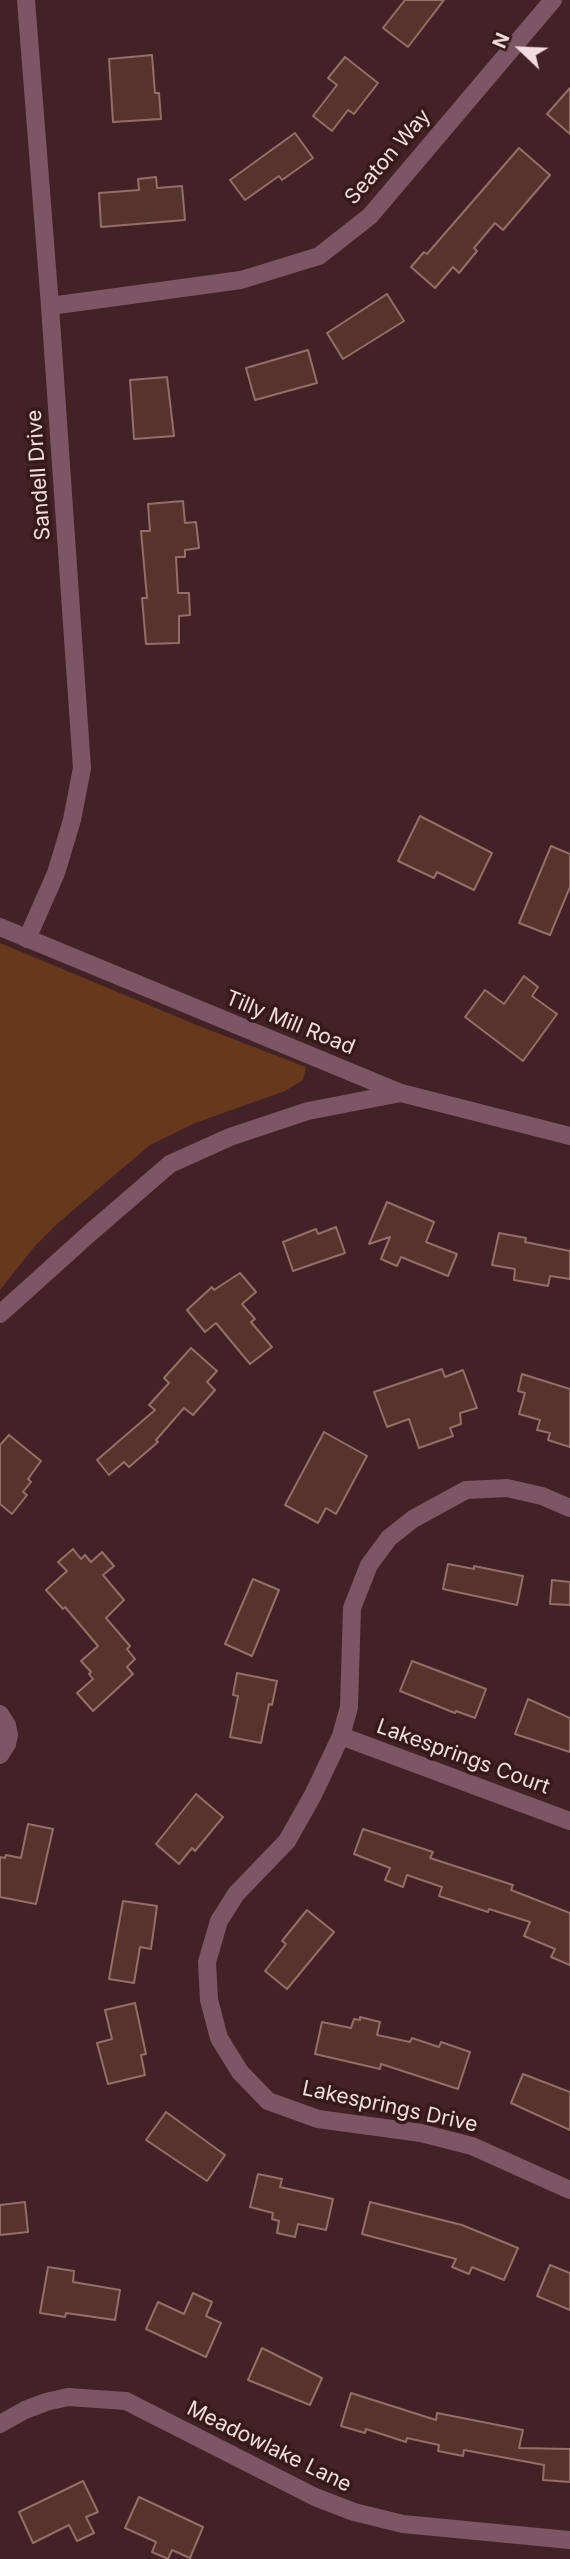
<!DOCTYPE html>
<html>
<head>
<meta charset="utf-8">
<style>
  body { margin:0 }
  #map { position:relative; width:570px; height:2559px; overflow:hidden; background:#422226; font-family:Inter,sans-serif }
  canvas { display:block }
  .north { position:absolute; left:486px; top:14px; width:70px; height:70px; -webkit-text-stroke:5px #37191c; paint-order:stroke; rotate:293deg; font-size:19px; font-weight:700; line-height:28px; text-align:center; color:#f2dcde }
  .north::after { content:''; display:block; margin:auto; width:24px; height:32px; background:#f2dcde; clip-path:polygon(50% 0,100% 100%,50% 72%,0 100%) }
</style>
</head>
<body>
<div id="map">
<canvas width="570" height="2559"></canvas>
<div class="north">N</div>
</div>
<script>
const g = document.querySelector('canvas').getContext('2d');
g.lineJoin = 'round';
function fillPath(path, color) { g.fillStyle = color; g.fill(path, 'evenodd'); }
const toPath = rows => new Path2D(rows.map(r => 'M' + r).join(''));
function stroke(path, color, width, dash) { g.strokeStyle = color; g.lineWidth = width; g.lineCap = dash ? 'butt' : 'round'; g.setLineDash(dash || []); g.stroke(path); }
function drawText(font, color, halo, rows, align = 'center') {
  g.font = font + ' Inter,sans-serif'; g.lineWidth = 7; g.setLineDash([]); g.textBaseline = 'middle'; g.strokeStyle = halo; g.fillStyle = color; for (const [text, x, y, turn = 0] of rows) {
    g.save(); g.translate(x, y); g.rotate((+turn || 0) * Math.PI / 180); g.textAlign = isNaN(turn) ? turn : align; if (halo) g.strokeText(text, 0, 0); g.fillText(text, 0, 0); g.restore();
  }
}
fillPath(toPath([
  [0,943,199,1026,306,1067,303,1080,285,1091,195,1123,150,1145,58,1223,35,1246,0,1290]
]), '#68381d');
const building = toPath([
  [405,0,444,0,408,47,383,28,405,0],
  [152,55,155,93,159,93,161,119,113,122,109,59,152,55],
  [345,57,378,83,354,114,348,110,332,131,313,116,337,85,328,78,345,57],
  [570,88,570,134,547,114,570,88],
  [295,133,313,158,282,180,279,176,245,200,230,180,295,133],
  [519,148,550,175,503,230,495,223,474,248,477,251,459,273,453,267,435,288,411,267,424,252,427,254,519,148],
  [156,177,157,188,182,186,185,220,101,227,99,193,139,190,138,179,156,177],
  [387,294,404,321,343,359,327,333,387,294],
  [308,350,317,383,255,400,246,368,308,350],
  [167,377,174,436,134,439,130,380,167,377],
  [183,501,185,523,196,522,199,548,185,550,185,557,176,557,178,593,189,593,190,615,179,616,179,643,146,644,142,598,147,598,141,531,150,531,148,504,183,501],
  [420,816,492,853,474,890,437,872,434,878,398,861,420,816],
  [551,846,570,854,570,887,550,935,519,923,551,846],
  [524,976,538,987,532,996,557,1014,523,1061,465,1017,485,990,504,1004,524,976],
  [387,1202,434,1222,426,1242,457,1254,448,1276,401,1257,397,1266,381,1259,390,1237,369,1244,387,1202],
  [336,1227,345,1253,293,1271,283,1242,316,1229,318,1234,336,1227],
  [499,1233,526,1238,525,1242,570,1251,570,1279,550,1276,548,1286,514,1280,515,1269,492,1265,499,1233],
  [240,1273,256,1292,242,1304,255,1319,251,1322,272,1347,250,1364,216,1323,205,1332,187,1310,212,1287,214,1290,240,1273],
  [191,1348,217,1371,207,1382,215,1390,193,1415,184,1408,156,1440,158,1442,129,1467,124,1462,109,1475,97,1460,155,1410,149,1405,169,1383,164,1378,191,1348],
  [442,1369,445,1377,463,1370,477,1408,460,1413,461,1424,450,1428,453,1436,419,1448,409,1419,387,1427,374,1392,442,1369],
  [522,1374,570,1389,570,1447,548,1440,550,1433,537,1430,540,1420,519,1414,525,1393,518,1391,522,1374],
  [324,1432,367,1456,336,1514,326,1508,318,1523,285,1505,324,1432],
  [9,1435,41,1461,28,1479,31,1482,23,1492,27,1495,12,1514,0,1504,0,1445,9,1435],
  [73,1549,81,1559,85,1555,91,1562,102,1552,114,1566,103,1575,124,1600,106,1618,130,1646,127,1649,135,1659,127,1667,133,1674,93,1711,77,1693,93,1679,89,1674,91,1672,81,1661,98,1646,65,1607,63,1609,46,1590,67,1571,58,1562,73,1549],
  [448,1564,474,1569,474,1566,523,1576,517,1605,443,1589,448,1564],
  [253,1579,279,1590,252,1656,225,1644,253,1579],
  [552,1580,570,1582,570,1605,550,1604,552,1580],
  [412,1661,486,1689,475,1718,456,1711,455,1713,400,1691,412,1661],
  [237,1673,277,1681,272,1705,269,1704,261,1743,230,1737,238,1696,233,1695,237,1673],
  [528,1699,570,1718,570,1752,515,1734,528,1699],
  [196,1794,223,1817,195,1851,192,1848,179,1864,156,1844,196,1794],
  [28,1824,53,1829,36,1904,0,1897,0,1857,5,1858,6,1855,21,1858,28,1824],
  [363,1829,433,1852,430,1858,513,1885,511,1890,570,1913,570,1965,551,1957,555,1949,524,1936,530,1922,489,1909,488,1912,439,1896,442,1887,407,1875,403,1887,385,1880,390,1868,354,1854,363,1829],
  [123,1901,157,1906,151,1949,140,1947,134,1983,109,1979,123,1901],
  [307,1910,334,1932,287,1989,265,1971,286,1944,282,1941,307,1910],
  [135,2003,146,2054,141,2055,145,2075,108,2084,97,2043,112,2039,105,2010,135,2003],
  [360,2017,380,2022,377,2035,410,2042,412,2038,439,2047,441,2042,470,2052,458,2089,381,2064,380,2069,315,2054,322,2022,351,2028,354,2019,360,2020,360,2017],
  [523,2074,570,2092,570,2130,511,2103,523,2074],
  [166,2112,225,2155,207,2181,146,2140,166,2112],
  [258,2174,282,2179,280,2187,333,2199,326,2230,298,2224,295,2237,277,2233,279,2221,272,2219,273,2213,250,2207,258,2174],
  [25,2202,28,2232,0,2235,0,2205,25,2202],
  [370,2202,462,2225,518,2248,504,2280,472,2267,469,2274,452,2267,456,2259,362,2234,370,2202],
  [550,2265,570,2273,570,2310,537,2296,550,2265],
  [48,2267,74,2271,73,2282,120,2290,115,2320,66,2313,65,2317,40,2313,48,2267],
  [193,2293,212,2302,206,2316,221,2323,206,2357,146,2329,158,2302,184,2314,193,2293],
  [262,2348,322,2378,310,2405,248,2380,262,2348],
  [351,2393,436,2420,437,2413,523,2430,519,2448,570,2449,570,2482,543,2480,544,2465,464,2450,463,2456,438,2451,439,2445,407,2438,406,2442,366,2429,365,2433,341,2426,351,2393],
  [83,2481,98,2512,86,2517,94,2533,77,2541,69,2525,33,2543,19,2512,83,2481],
  [139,2497,203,2527,190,2558,172,2550,168,2559,152,2552,156,2542,125,2528,139,2497]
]);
fillPath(building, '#55342e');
stroke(building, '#946f68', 2);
stroke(toPath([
  [26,0,50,306,82,768,72,820,56,873,27,939],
  [50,306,241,280,319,256,370,216,553,0],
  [0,1314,90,1233,170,1164,230,1137,308,1111,401,1093],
  [570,1508,542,1496,507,1488,466,1490,413,1519,389,1538,369,1565,352,1608,349,1707,341,1736,313,1795,287,1841,236,1894,219,1921,207,1962,209,2000,219,2038,240,2072,268,2101,318,2119,421,2133,472,2146,570,2190],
  [0,1714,7,1725,9,1735,7,1744,0,1755],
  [341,1736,570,1821],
  [0,2424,25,2410,46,2402,68,2397,126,2401,315,2497,354,2512,403,2524,570,2540]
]), '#7d5665', 18);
stroke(toPath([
  [0,927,401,1093,570,1136]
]), '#7d5665', 18);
drawText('21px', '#f2dcde', '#37191c', [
  ["Seaton Way",388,157,-49],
  ["Sandell Drive",39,475,-94],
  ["Tilly Mill Road",290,1023,22],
  ["Lakesprings Court",463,1757,20],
  ["Lakesprings Drive",390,2107,12],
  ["Meadowlake Lane",269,2447,26]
]);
</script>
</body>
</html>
